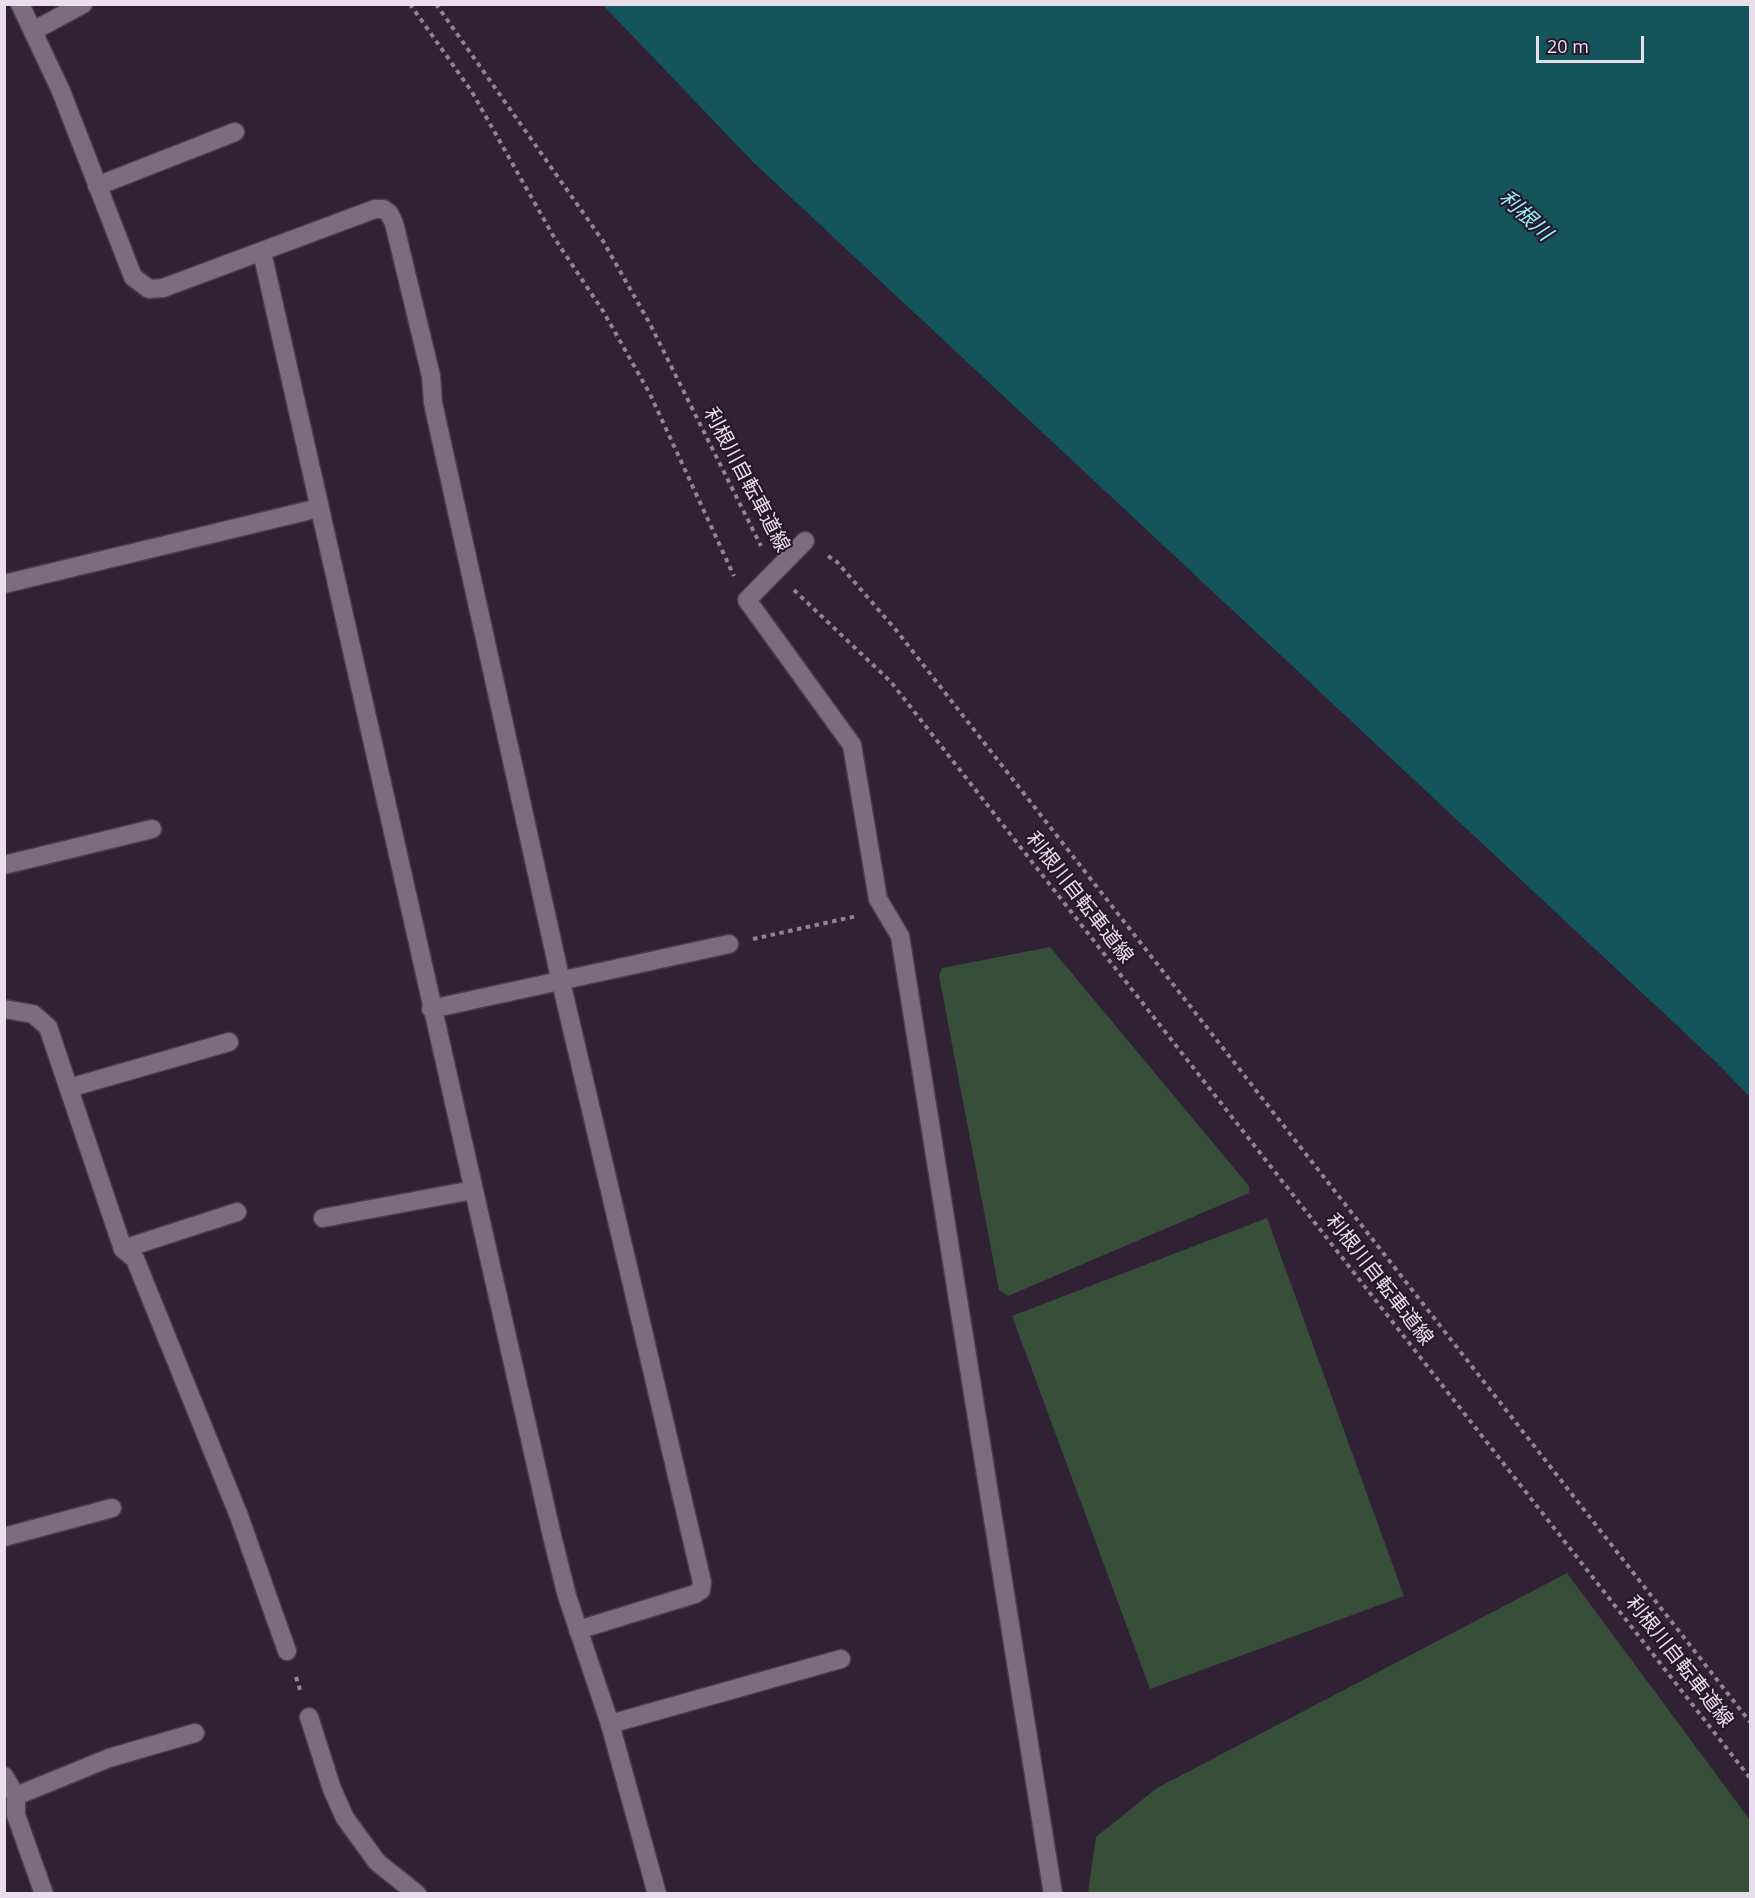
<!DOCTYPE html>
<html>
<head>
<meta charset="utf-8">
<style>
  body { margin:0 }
  #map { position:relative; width:1755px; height:1898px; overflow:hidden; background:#302135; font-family:"Open Sans",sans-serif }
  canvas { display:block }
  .frame { position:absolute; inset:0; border:6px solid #e9dfec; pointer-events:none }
  .scale { position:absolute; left:1536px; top:36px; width:108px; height:27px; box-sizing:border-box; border:3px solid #e9dfec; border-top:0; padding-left:8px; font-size:18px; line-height:21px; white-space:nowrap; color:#e9dfec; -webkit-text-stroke:4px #26172a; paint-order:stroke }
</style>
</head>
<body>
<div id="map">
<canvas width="1755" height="1898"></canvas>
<div class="frame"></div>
<div class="scale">20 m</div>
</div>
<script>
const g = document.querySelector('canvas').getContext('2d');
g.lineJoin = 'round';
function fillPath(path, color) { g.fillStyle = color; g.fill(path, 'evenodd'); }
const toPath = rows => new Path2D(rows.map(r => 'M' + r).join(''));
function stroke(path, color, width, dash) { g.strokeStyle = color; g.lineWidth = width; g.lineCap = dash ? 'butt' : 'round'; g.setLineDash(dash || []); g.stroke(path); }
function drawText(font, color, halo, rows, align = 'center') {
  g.font = font + ' "Open Sans","Noto Sans JP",sans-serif'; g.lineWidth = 4.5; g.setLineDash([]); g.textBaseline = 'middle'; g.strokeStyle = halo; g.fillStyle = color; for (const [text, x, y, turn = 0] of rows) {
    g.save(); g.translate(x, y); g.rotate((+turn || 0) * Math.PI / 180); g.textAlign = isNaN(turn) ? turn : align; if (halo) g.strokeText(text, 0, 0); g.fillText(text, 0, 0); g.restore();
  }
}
fillPath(toPath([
  [1050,947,1249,1186,1249,1193,1008,1296,999,1290,939,976,942,968],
  [1267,1218,1404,1596,1150,1689,1012,1316],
  [1567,1573,1750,1820,1750,1893,1088,1893,1096,1837,1157,1788]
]), '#374f39');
fillPath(toPath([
  [603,5,1750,5,1750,1097,1716,1062,753,162]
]), '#13555a');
const lane = toPath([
  [33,31,83,4],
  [97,186,235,132],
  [383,209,389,213,394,223,431,376,433,403,561,982,702,1582,701,1590,695,1594,578,1630],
  [805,541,747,600,852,745,878,899,900,936,1053,1894],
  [4,865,152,829],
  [431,1009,729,944],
  [69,1088,229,1042],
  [323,1218,473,1190],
  [123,1249,135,1259,239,1516,287,1651],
  [123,1249,237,1212],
  [309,1717,332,1789,345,1818,377,1862,417,1894],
  [610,1724,841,1659],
  [16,1796,16,1815,44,1894]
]);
const street = toPath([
  [20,4,61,91,133,277,149,289,163,288,375,209,383,209],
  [262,252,552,1536,567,1596,610,1724,657,1894],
  [4,584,319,508],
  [4,1009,33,1014,48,1027,123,1249],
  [4,1537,112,1508],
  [4,1776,16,1796,109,1758,195,1733]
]);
stroke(lane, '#4a3d4e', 21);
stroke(street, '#4a3d4e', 21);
stroke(toPath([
  [410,4,472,92,555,239,603,311,650,394,734,576],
  [436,4,603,241,650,324,761,546],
  [828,556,837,562,896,630,1750,1722],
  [794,590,891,682,1750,1778],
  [753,939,857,916],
  [296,1677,301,1693]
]), '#908394', 4, [4.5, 4.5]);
stroke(lane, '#7d6b82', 18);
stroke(street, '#7d6b82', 18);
drawText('20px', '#e9dfec', '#26172a', [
  ["利根川自転車道線",746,480,62],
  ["利根川自転車道線",1079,898,52],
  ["利根川自転車道線",1379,1280,52],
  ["利根川自転車道線",1679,1662,52]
]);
drawText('italic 21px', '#8ff1f9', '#26172a', [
  ["利根川",1525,216,43]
]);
</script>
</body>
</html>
